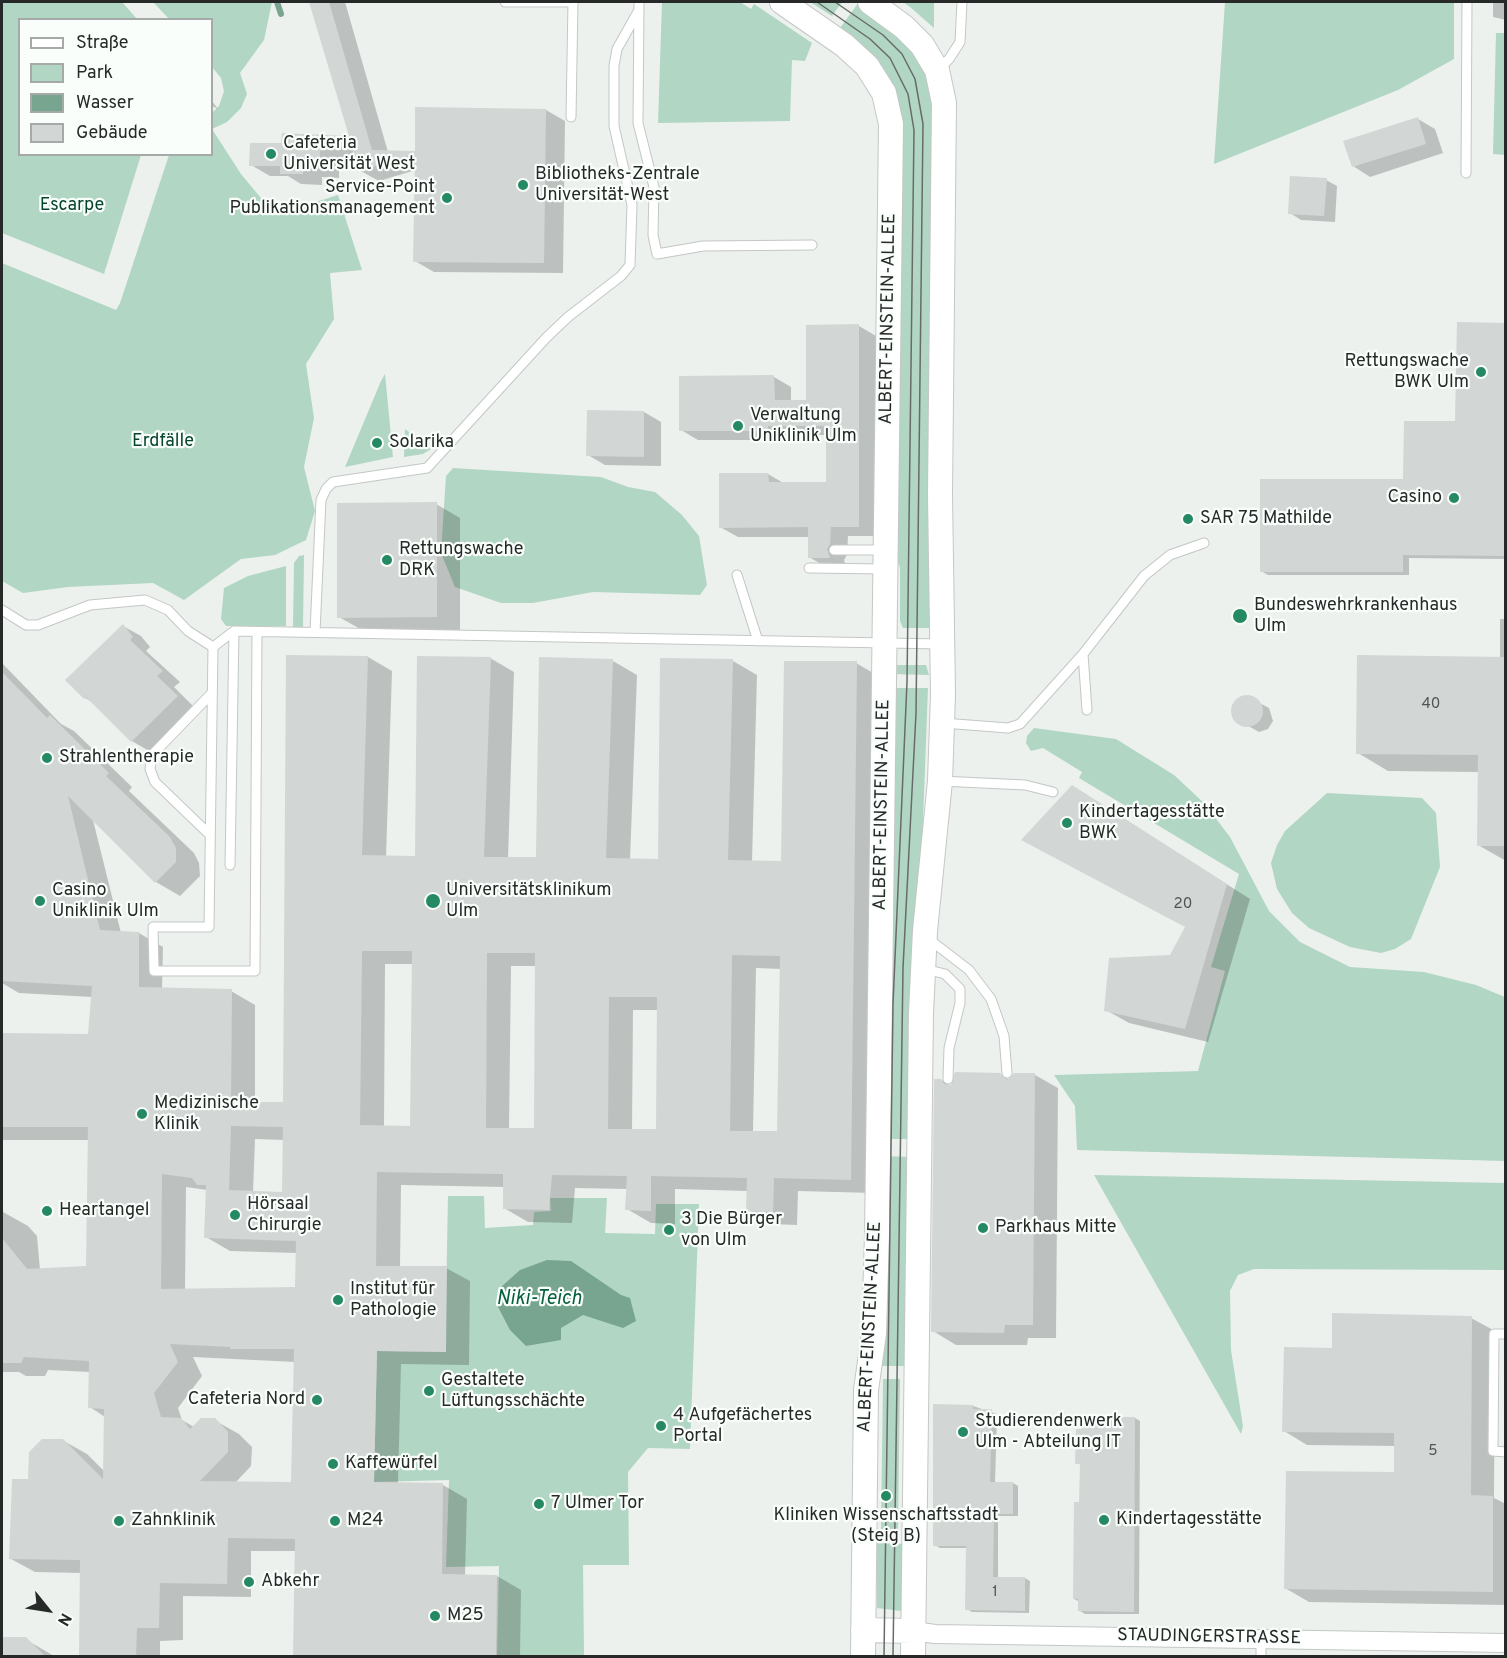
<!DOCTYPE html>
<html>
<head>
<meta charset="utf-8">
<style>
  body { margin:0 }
  #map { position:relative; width:1507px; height:1658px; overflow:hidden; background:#ecf1ee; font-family:Overpass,sans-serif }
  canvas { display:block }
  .frame { position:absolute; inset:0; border:3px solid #272928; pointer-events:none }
  .legend { position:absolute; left:18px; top:18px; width:195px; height:138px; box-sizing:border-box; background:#f9fefb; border:2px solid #a5a9a7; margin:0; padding:8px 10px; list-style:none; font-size:18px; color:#272928 }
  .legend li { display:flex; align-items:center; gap:12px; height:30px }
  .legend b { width:30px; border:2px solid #a5a9a7 }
  .north { position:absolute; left:18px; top:1580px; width:60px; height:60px; -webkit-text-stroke:4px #f9fefb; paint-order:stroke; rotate:120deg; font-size:16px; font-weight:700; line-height:24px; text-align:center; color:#272928 }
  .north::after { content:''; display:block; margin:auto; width:21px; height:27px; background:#272928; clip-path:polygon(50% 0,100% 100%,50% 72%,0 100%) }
</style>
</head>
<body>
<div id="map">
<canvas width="1507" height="1658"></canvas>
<div class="frame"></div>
<ul class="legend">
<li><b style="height:8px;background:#fff"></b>Straße</li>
<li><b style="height:16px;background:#b2d6c4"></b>Park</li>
<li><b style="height:16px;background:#77a58f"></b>Wasser</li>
<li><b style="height:16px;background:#d2d6d4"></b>Gebäude</li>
</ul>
<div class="north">N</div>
</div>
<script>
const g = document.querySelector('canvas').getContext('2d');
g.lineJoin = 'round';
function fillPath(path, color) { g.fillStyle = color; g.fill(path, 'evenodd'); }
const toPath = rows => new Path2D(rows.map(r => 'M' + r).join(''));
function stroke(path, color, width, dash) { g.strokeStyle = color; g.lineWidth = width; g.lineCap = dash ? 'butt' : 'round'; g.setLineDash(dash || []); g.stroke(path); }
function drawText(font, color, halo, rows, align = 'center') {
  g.font = font + ' Overpass,sans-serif'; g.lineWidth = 4.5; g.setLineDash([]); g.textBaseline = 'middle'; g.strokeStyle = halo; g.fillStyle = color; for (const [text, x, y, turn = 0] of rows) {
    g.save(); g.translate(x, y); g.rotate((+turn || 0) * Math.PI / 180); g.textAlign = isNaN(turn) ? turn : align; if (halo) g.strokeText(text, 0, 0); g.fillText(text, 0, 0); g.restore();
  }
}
fillPath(toPath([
  [2,2,122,2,137,19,20,20,20,154,141,155,104,274,2,233],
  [153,2,272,2,264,40,240,73,247,94,241,108,227,122,212,129,241,174,275,215,338,195,362,270,330,273,334,319,306,364,314,418,304,467,315,511,306,540,275,555,241,559,184,600,153,583,68,587,23,593,2,581,2,263,116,310,120,303,169,155,212,154,212,113,219,106,224,91,221,78,212,67,212,20,169,19],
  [662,2,740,2,751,9,754,4,812,43,805,61,792,60,790,121,658,123],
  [810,2,842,2,832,16],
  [859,2,904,36,936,88,931,624,929,628,903,628,900,621,900,568,894,550,898,143,837,32],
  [903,2,934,2,934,28,910,7],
  [1225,2,1454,2,1454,59,1398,90,1214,164],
  [1496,33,1505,33,1505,155,1493,154],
  [385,374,393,457,345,467,381,381],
  [405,429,431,449,423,454,404,457],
  [453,468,601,477,628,487,655,492,682,515,699,536,707,585,700,595,593,592,533,603,501,603,455,587,441,553,446,476],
  [304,555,303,627,293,627,294,563,299,556],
  [286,566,286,626,226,626,221,619,224,588,248,576],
  [893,665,926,665,929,675,891,674],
  [890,688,928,688,911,1139,884,1139],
  [1034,728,1116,739,1174,775,1204,803,1230,837,1269,911,1300,942,1350,967,1424,972,1476,985,1505,997,1505,1161,1077,1150,1075,1106,1054,1075,1198,1071,1225,971,1211,967,1239,874,1079,778,1082,772,1043,748,1031,751,1026,743,1027,736],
  [1327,793,1422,798,1436,813,1440,867,1411,939,1395,949,1381,953,1350,947,1309,928,1292,913,1277,889,1271,863,1277,845,1285,831],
  [884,1156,911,1157,911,1366,874,1366],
  [1094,1175,1505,1183,1505,1270,1254,1269,1238,1275,1230,1291,1231,1350,1243,1426,1241,1434],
  [448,1196,484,1196,485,1228,533,1225,534,1212,551,1211,550,1198,607,1198,605,1233,655,1234,656,1204,699,1204,690,1449,648,1448,628,1472,629,1565,583,1565,584,1656,497,1656,499,1566,446,1567,449,1480,374,1482,377,1351,445,1352],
  [883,1379,900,1379,898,1529,881,1529],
  [871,1543,908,1544,901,1611,877,1608,877,1565]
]), '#b2d6c4');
fillPath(toPath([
  [547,1260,571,1261,621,1295,630,1298,636,1321,623,1328,583,1315,561,1328,561,1340,526,1346,510,1330,498,1307,501,1287,520,1270]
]), '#77a58f');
fillPath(toPath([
  [311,2,345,2,388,152,416,152,416,109,546,110,565,121,563,273,434,272,415,261,416,170,379,181,359,170,356,158,339,162,339,178,322,177,322,185,301,184,288,176,270,176,251,165,283,145,351,137],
  [1493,2,1506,2,1506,20,1493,17],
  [212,101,218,109,212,106],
  [1418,119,1435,129,1443,153,1370,177,1353,166],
  [1326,180,1337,186,1335,222,1301,220,1290,213],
  [1506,324,1506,559,1409,558,1409,575,1268,575,1261,571,1405,481,1457,423],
  [859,326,876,336,876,536,848,536,847,555,844,560,846,567,826,567,809,557,809,537,738,537,720,527,768,474,785,484,827,484,827,435,785,435,785,440,698,440,681,430,774,377,791,387,791,402,807,402],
  [644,412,661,422,661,466,605,465,588,455],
  [436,504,460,518,460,630,362,630,339,617],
  [1500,619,1506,619,1506,861,1478,845,1479,772,1388,771,1358,753,1500,658],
  [123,626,141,636,150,647,146,651,180,682,174,687,194,707,149,751,132,741,96,704,85,698],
  [287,656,368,657,392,671,386,857,416,857,490,658,514,672,508,859,538,859,540,659,613,661,637,675,630,860,659,861,662,660,733,661,757,675,752,862,783,862,856,663,880,677,874,1193,798,1191,797,1225,772,1224,748,1210,748,1191,675,1189,675,1224,651,1223,627,1209,628,1189,575,1188,572,1223,528,1222,504,1208,504,1187,401,1185,400,1267,446,1268,470,1281,469,1365,401,1364,398,1484,443,1485,467,1499,465,1576,497,1576,521,1590,520,1656,294,1656,296,1551,251,1551,251,1597,183,1596,183,1640,160,1641,160,1656,81,1656,81,1573,35,1572,11,1559,30,1480,62,1440,87,1454,105,1472,105,1417,90,1407,90,1372,48,1370,45,1376,26,1376,19,1372,2,1372,2,1202,3,1212,28,1226,37,1236,40,1270,87,1268,90,1140,2,1140,2,1034,89,1036,92,997,19,993,2,983,2,663,61,724,74,731,132,787,129,791,194,853,199,863,200,876,180,896,156,882,93,820,121,933,139,933,163,947,162,989,231,991,255,1005,255,1104,285,1104],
  [385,964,414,964,412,1127,384,1127],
  [511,966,537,966,535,1130,509,1129],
  [756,968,781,969,778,1133,753,1132],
  [633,1010,658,1010,657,1131,632,1130],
  [255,1139,284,1140,284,1193,253,1192],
  [186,1187,207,1190,206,1237,230,1251,297,1253,297,1289,185,1290],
  [193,1357,295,1362,293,1483,235,1483,251,1466,252,1447,239,1434,214,1420,194,1427,182,1420,178,1408,202,1376],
  [1248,697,1269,708,1273,721,1268,729,1259,732,1234,718,1233,708,1239,700],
  [1096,801,1250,899,1208,1042,1129,1023,1106,1010,1171,956,1186,927],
  [1000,1074,1009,1080,1035,1075,1058,1088,1056,1338,1028,1338,1027,1345,956,1345,933,1331,941,1080,951,1086],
  [1471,1318,1495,1331,1494,1498,1506,1504,1506,1605,1309,1602,1285,1588,1395,1474,1396,1446,1307,1445,1284,1431,1333,1350],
  [973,1406,997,1414,995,1483,1013,1483,1018,1486,1018,1516,998,1516,998,1578,1025,1578,1030,1581,1029,1613,972,1612,967,1609,967,1548,940,1548,935,1545],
  [1135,1418,1140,1421,1139,1614,1085,1614,1080,1611,1080,1602,1074,1599,1081,1503,1081,1465,1077,1463],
  [2,1638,25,1639,54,1656,2,1656]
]), '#0003');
stroke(toPath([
  [277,2,281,14]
]), '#77a58f', 6);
fillPath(toPath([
  [309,2,329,2,372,150,415,151,415,107,546,109,544,263,413,262,415,154,358,171,351,145,320,151,320,167,303,167,303,174,280,174,280,166,249,166,250,143,281,143,282,133,349,136],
  [1418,117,1426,144,1352,167,1343,141],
  [1290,176,1327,178,1324,216,1288,214],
  [1457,322,1506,323,1506,556,1403,555,1403,572,1260,572,1260,479,1403,479,1404,421,1455,421],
  [859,324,859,527,831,527,830,544,827,549,830,558,808,558,808,527,719,528,719,473,768,473,769,482,826,482,826,426,768,426,768,431,679,431,679,376,774,375,775,400,806,400,806,325],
  [587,410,644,411,644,457,586,456],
  [437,502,437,617,337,618,337,503],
  [123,624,133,637,130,640,163,671,157,676,178,696,131,742,86,697,84,699,65,680],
  [286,655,368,656,362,855,415,856,417,656,491,657,484,857,536,857,539,657,613,659,606,858,658,859,660,658,733,659,728,860,781,861,784,661,857,661,851,1180,774,1178,773,1212,746,1211,747,1178,651,1176,651,1211,625,1210,627,1176,552,1175,549,1210,503,1209,503,1174,377,1172,376,1266,447,1266,446,1352,377,1351,374,1482,443,1483,442,1574,497,1575,496,1656,293,1656,295,1539,228,1538,227,1584,160,1583,159,1628,137,1628,136,1656,79,1656,80,1560,9,1559,12,1479,28,1479,29,1452,42,1439,63,1439,103,1479,104,1409,88,1408,89,1361,24,1357,21,1363,2,1363,2,1238,27,1269,86,1266,88,1127,2,1127,2,1033,88,1034,92,986,2,981,2,672,47,718,50,715,109,773,106,776,170,837,176,848,176,862,155,883,68,796,100,930,139,932,139,987,232,989,231,1102,283,1102],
  [362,951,412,951,410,1126,360,1125],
  [487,953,535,953,534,1128,486,1128],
  [732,955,780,956,777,1131,730,1131],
  [609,997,657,997,656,1129,608,1129],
  [231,1126,283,1127,282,1192,229,1190],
  [162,1174,192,1178,197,1185,206,1185,204,1238,296,1241,295,1287,161,1289],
  [170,1344,230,1347,230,1349,294,1349,291,1482,200,1481,228,1452,228,1432,215,1418,201,1418,190,1429,181,1418,161,1417,154,1393,178,1362],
  [1357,655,1506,657,1506,846,1477,846,1478,755,1356,754],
  '1231 711a16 16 0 1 1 32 0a16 16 0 1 1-32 0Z',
  [1072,785,1227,884,1185,1029,1104,1011,1109,958,1170,955,1185,927,1021,840],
  [955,1072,1000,1073,1007,1080,1014,1073,1035,1073,1033,1325,1005,1325,1004,1333,931,1332,934,1079,941,1079,944,1084,951,1085],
  [1332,1313,1472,1316,1471,1495,1493,1496,1493,1592,1284,1589,1286,1471,1394,1472,1394,1433,1282,1432,1284,1347,1332,1348],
  [933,1404,973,1405,973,1409,992,1409,990,1482,1013,1482,1013,1514,994,1514,993,1577,1025,1577,1025,1611,965,1610,966,1546,933,1546],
  [1081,1417,1135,1417,1134,1612,1078,1611,1078,1599,1073,1599,1074,1502,1079,1502,1080,1464,1075,1464,1076,1429,1081,1429],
  [2,1637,26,1637,45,1656,2,1656]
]), '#d2d6d4');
const lane = toPath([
  [505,2,571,2],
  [639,2,638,123,654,187,653,235,657,254,703,246,812,245],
  [939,69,949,59,960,42,962,2],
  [571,117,573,2],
  [1466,173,1467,2],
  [834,550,884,550],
  [809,568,884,569],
  [737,575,758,641],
  [2,610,26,625,38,625,90,605,145,600,168,610,188,631,213,647],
  [315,632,321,500,326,489,333,482,427,468,546,338,568,317,621,276,630,265,632,205,614,126,614,66,617,49,639,10],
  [213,647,209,927,153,927,154,971,255,971,257,632],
  [213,647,234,631,941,644],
  [1083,654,1087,710],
  [943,723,1008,728,1020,724,1083,654,1144,576,1170,555,1204,543],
  [940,781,1025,785,1053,792],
  [209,834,155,782,150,769,152,755,211,694],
  [230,865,234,631],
  [930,940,969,970,991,999,1004,1036,1007,1073],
  [925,969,945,974,960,989,960,1003,949,1048,948,1079],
  [1506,1334,1494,1334,1493,1451,1506,1452],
  [1261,1656,1261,1639]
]);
const street = toPath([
  [913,1631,935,1634,1506,1643]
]);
const secondary = toPath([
  [782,2,844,45,867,66,884,93,891,124,877,1235,874,1333,866,1390,863,1656],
  [870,2,904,27,922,45,937,70,944,103,940,494,943,695,940,781,925,931,921,1013,913,1656],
  [863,1630,913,1631]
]);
stroke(lane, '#c3c7c5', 11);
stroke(street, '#c3c7c5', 20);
stroke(secondary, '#c3c7c5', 26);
stroke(lane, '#fff', 9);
stroke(street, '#fff', 18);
stroke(secondary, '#fff', 24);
stroke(toPath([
  [817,2,870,39,890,58,908,94,914,130,907,682,893,1004,884,1656],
  [835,2,883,35,902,54,915,79,923,124,916,713,903,968,893,1656]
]), '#686b69', 1.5);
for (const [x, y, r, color] of [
  [271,154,6,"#258963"],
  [523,185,6,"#258963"],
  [447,198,6,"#258963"],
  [1481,372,6,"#258963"],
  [738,426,6,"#258963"],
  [377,443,6,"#258963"],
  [1454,498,6,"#258963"],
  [1188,519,6,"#258963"],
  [387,560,6,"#258963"],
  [1240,616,8,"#258963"],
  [47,758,6,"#258963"],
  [1067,823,6,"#258963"],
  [40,901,6,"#258963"],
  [433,901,8,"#258963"],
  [142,1114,6,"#258963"],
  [47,1211,6,"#258963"],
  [235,1215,6,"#258963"],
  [983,1228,6,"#258963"],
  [669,1230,6,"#258963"],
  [338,1300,6,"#258963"],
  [429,1391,6,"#258963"],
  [317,1400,6,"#258963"],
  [661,1426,6,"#258963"],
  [963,1432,6,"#258963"],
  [333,1464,6,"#258963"],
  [886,1496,6,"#258963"],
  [539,1504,6,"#258963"],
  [1104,1520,6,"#258963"],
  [119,1521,6,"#258963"],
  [335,1521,6,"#258963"],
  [249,1582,6,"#258963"],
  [435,1616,6,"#258963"]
]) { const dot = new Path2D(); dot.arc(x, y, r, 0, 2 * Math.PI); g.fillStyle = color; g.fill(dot); stroke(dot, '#f9fefb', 2); }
drawText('15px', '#525453', null, [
  ["40",1431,705],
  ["20",1183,905],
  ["5",1433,1452],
  ["1",995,1593]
]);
drawText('18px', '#272928', '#f9fefb', [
  ["Cafeteria",283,144],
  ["Universität West",283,165],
  ["Bibliotheks-Zentrale",535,175],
  ["Universität-West",535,196],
  ["Service-Point",435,188,"right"],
  ["Publikationsmanagement",435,209,"right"],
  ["Rettungswache",1469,362,"right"],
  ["BWK Ulm",1469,383,"right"],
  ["Verwaltung",750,416],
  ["Uniklinik Ulm",750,437],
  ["Solarika",389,443],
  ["Casino",1442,498,"right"],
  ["SAR 75 Mathilde",1200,519],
  ["Rettungswache",399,550],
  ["DRK",399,571],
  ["Bundeswehrkrankenhaus",1254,606],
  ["Ulm",1254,627],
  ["Strahlentherapie",59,758],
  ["Kindertagesstätte",1079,813],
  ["BWK",1079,834],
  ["Casino",52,891],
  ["Uniklinik Ulm",52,912],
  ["Universitätsklinikum",446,891],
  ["Ulm",446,912],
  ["Medizinische",154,1104],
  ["Klinik",154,1125],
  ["Hörsaal",247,1205],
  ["Chirurgie",247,1226],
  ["Heartangel",59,1211],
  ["3 Die Bürger",681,1220],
  ["von Ulm",681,1241],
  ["Parkhaus Mitte",995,1228],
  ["Institut für",350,1290],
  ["Pathologie",350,1311],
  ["Gestaltete",441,1381],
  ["Lüftungsschächte",441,1402],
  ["Cafeteria Nord",305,1400,"right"],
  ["4 Aufgefächertes",673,1416],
  ["Portal",673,1437],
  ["Studierendenwerk",975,1422],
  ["Ulm - Abteilung IT",975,1443],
  ["Kaffewürfel",345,1464],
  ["7 Ulmer Tor",551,1504],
  ["Kliniken Wissenschaftsstadt",886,1516,"center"],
  ["(Steig B)",886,1537,"center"],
  ["Kindertagesstätte",1116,1520],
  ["Zahnklinik",131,1521],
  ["M24",347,1521],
  ["Abkehr",261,1582],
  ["M25",447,1616]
], 'left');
drawText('18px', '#05452f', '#f9fefb', [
  ["Escarpe",72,206],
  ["Erdfälle",163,442]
]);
drawText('18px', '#272928', '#f9fefb', [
  ["ALBERT-EINSTEIN-ALLEE",889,319,-89],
  ["ALBERT-EINSTEIN-ALLEE",883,805,-89],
  ["ALBERT-EINSTEIN-ALLEE",871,1327,-87],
  ["STAUDINGERSTRASSE",1209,1638,1]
]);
drawText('italic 20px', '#085e41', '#f9fefb', [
  ["Niki-Teich",539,1300]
]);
</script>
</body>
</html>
